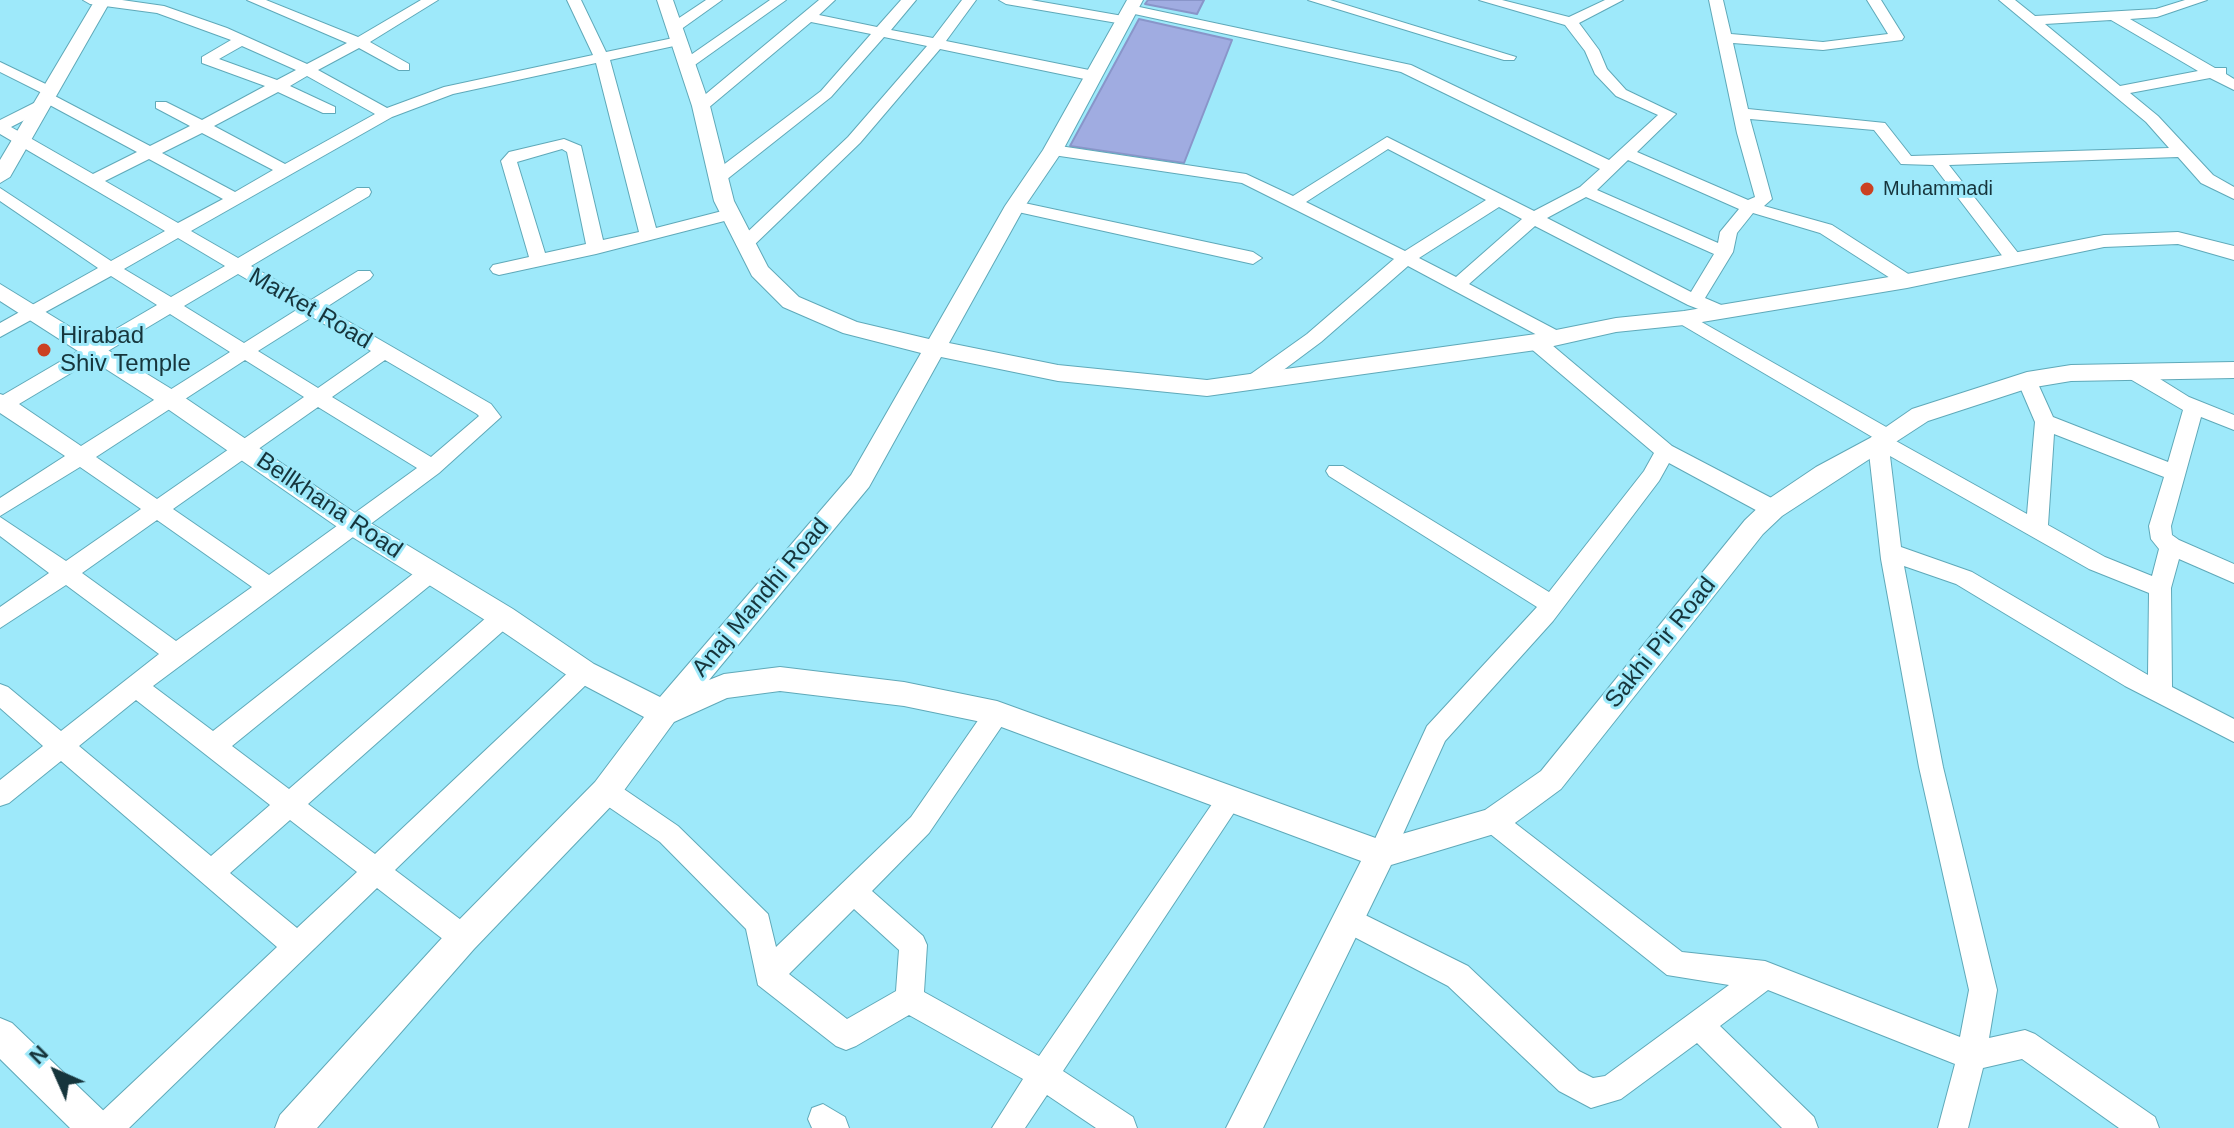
<!DOCTYPE html>
<html>
<head>
<meta charset="utf-8">
<style>
  body { margin:0 }
  #map { position:relative; width:2234px; height:1128px; overflow:hidden; background:#9ee9fa; font-family:Helvetica,sans-serif }
  canvas { display:block }
  .north { position:absolute; left:16px; top:1032px; width:80px; height:80px; -webkit-text-stroke:6px #9ee9fa; paint-order:stroke; rotate:315deg; font-size:22px; font-weight:700; line-height:32px; text-align:center; color:#16353c }
  .north::after { content:''; display:block; margin:auto; width:28px; height:36px; background:#16353c; clip-path:polygon(50% 0,100% 100%,50% 72%,0 100%) }
</style>
</head>
<body>
<div id="map">
<canvas width="2234" height="1128"></canvas>
<div class="north">N</div>
</div>
<script>
const g = document.querySelector('canvas').getContext('2d');
g.lineJoin = 'round';
function fillPath(path, color) { g.fillStyle = color; g.fill(path, 'evenodd'); }
const toPath = rows => new Path2D(rows.map(r => 'M' + r).join(''));
function stroke(path, color, width, dash) { g.strokeStyle = color; g.lineWidth = width; g.lineCap = dash ? 'butt' : 'round'; g.setLineDash(dash || []); g.stroke(path); }
function drawText(font, color, halo, rows, align = 'center') {
  g.font = font + ' Helvetica,sans-serif'; g.lineWidth = 6; g.setLineDash([]); g.textBaseline = 'middle'; g.strokeStyle = halo; g.fillStyle = color; for (const [text, x, y, turn = 0] of rows) {
    g.save(); g.translate(x, y); g.rotate((+turn || 0) * Math.PI / 180); g.textAlign = isNaN(turn) ? turn : align; if (halo) g.strokeText(text, 0, 0); g.fillText(text, 0, 0); g.restore();
  }
}
const building = toPath([
  [1148,0,1204,0,1197,14,1145,4,1148,0],
  [1139,19,1232,40,1184,163,1070,146,1139,19]
]);
fillPath(building, '#a0ace1');
stroke(building, '#8995c9', 2);
const minor = toPath([
  [83,0,122,0,164,6,227,28,307,64,347,43,247,0,266,0,358,37,421,0,438,0,370,42,409,64,409,70,399,70,359,48,318,70,387,108,444,87,593,55,567,0,581,0,606,52,678,37,685,41,683,44,610,60,656,228,730,209,739,214,736,218,596,254,499,275,493,273,490,269,493,265,529,257,501,161,509,152,564,139,581,146,603,240,639,232,596,63,453,94,392,117,191,231,238,258,357,188,369,188,371,192,369,196,251,266,311,300,358,271,370,271,373,275,370,279,325,308,491,404,501,417,439,473,153,686,213,731,423,566,431,563,439,566,442,572,439,578,232,746,289,789,495,610,503,608,511,610,514,617,511,624,308,804,375,854,576,665,584,662,592,665,596,672,592,679,395,870,473,929,477,938,473,947,463,951,453,947,377,888,129,1128,92,1128,96,1117,277,947,61,761,9,803,0,806,0,780,43,746,0,708,0,684,8,687,61,731,159,654,66,585,0,628,0,607,49,573,0,536,0,517,66,561,141,509,80,467,0,516,0,498,65,456,0,413,0,394,3,395,157,305,111,276,0,337,0,323,98,268,0,201,0,188,111,261,165,231,0,134,0,120,34,103,45,102,38,97,42,93,0,72,0,62,54,88,57,91,53,95,150,146,190,126,156,108,156,102,166,102,202,120,265,86,202,63,202,57,231,40,157,13,90,4,83,0],
  [242,46,296,70,277,80,219,59,242,46],
  [307,76,375,114,285,164,214,126,278,92,323,113,335,113,335,107,290,86,307,76],
  [46,103,137,152,93,174,11,127,46,109,46,103],
  [202,133,273,170,235,192,162,153,202,133],
  [562,149,567,152,586,244,545,253,517,162,562,149],
  [149,159,223,199,178,223,105,181,149,159],
  [178,238,225,266,171,297,124,269,178,238],
  [238,274,298,309,244,343,184,306,238,274],
  [170,314,230,352,81,446,19,404,170,314],
  [312,317,371,351,318,388,258,351,312,317],
  [245,360,304,397,157,499,96,457,245,360],
  [385,360,477,414,479,416,431,457,332,397,385,360],
  [318,407,417,468,269,575,173,509,318,407],
  [157,520,252,587,176,641,82,573,157,520],
  [136,700,270,805,211,856,79,746,136,700],
  [290,820,357,872,297,928,230,873,290,820],
  [706,0,722,0,680,30,670,30,670,24,706,0],
  [770,0,786,0,692,67,682,67,682,61,770,0],
  [819,0,835,0,819,15,877,27,901,0,916,0,891,30,933,38,962,0,976,0,946,41,1094,71,1102,76,1094,81,940,49,860,143,751,248,739,248,736,244,739,240,848,137,927,46,884,37,831,97,726,180,714,180,712,176,714,172,821,91,871,34,811,22,707,109,695,109,695,103,819,0],
  [999,0,1031,0,1123,16,1130,20,1123,24,1006,4,999,0],
  [1308,0,1330,0,1516,57,1514,60,1504,60,1308,0],
  [1479,0,1502,0,1569,17,1605,0,1623,0,1579,23,1599,50,1607,69,1626,90,1676,114,1637,152,1748,200,1755,197,1737,133,1709,0,1723,0,1731,34,1823,42,1888,34,1867,0,1881,0,1904,37,1902,40,1823,50,1733,43,1748,109,1885,123,1911,156,2169,148,2146,122,1999,0,2015,0,2035,16,2156,9,2185,0,2207,0,2157,17,2130,19,2215,68,2226,68,2226,74,2234,79,2234,90,2210,78,2130,93,2158,116,2213,175,2234,187,2234,199,2201,183,2178,157,1949,165,2022,258,2013,264,2007,262,1933,165,1901,164,1874,130,1750,119,1772,199,1764,206,1832,225,1913,277,1916,281,1913,285,1901,285,1820,233,1753,213,1737,233,1733,252,1705,298,1726,307,1728,311,1726,315,1719,317,1688,305,1535,226,1469,284,1562,333,1564,337,1562,341,1555,343,1546,340,1672,446,1781,503,1784,509,1781,515,1773,517,1765,515,1669,463,1659,481,1553,621,1445,741,1390,863,1381,866,1372,863,1368,854,1427,726,1537,607,1329,476,1326,471,1329,466,1343,466,1549,592,1644,471,1654,453,1529,347,1527,342,1529,337,1539,336,1408,266,1321,342,1262,386,1248,386,1245,381,1248,376,1307,334,1394,259,1242,183,1053,155,1045,150,1053,145,1246,174,1293,196,1387,137,1534,211,1580,187,1600,169,1401,72,1130,13,1123,9,1130,5,1411,65,1609,160,1658,115,1616,96,1595,74,1585,51,1565,25,1479,0],
  [2111,20,2198,71,2120,86,2045,24,2111,20],
  [1388,149,1486,200,1405,251,1306,202,1388,149],
  [1628,160,1739,209,1720,232,1718,243,1597,190,1628,160],
  [1586,197,1714,254,1691,292,1547,218,1586,197],
  [1499,207,1522,219,1456,277,1419,258,1499,207],
  [1015,201,1253,252,1262,258,1253,264,1009,210,1007,206,1009,202,1015,201],
  [1684,312,1895,432,1898,437,1896,441,2027,514,2035,422,2017,380,2020,375,2034,375,2053,417,2168,462,2183,410,2130,379,2127,374,2130,369,2144,369,2189,397,2234,415,2234,430,2201,417,2171,526,2172,535,2179,540,2234,564,2234,583,2179,559,2171,588,2172,687,2234,719,2234,742,2125,686,1956,584,1904,566,1943,767,1997,990,1989,1038,2025,1030,2035,1034,2155,1117,2159,1128,2119,1128,2022,1059,1983,1068,1968,1128,1938,1128,1955,1064,1768,990,1720,1026,1814,1117,1818,1128,1782,1128,1697,1043,1621,1099,1591,1108,1559,1091,1448,986,1339,929,1335,920,1339,911,1349,907,1468,966,1579,1071,1593,1078,1605,1076,1729,985,1667,975,1484,829,1480,821,1484,813,1493,809,1502,813,1682,952,1765,961,1960,1037,1969,990,1919,767,1881,559,1868,444,1874,438,1677,322,1675,318,1684,312],
  [2054,434,2164,477,2149,526,2151,539,2159,549,2152,576,2105,557,2048,525,2054,434],
  [1890,456,2089,569,2149,593,2148,675,1972,572,1901,547,1890,456],
  [997,703,1006,706,1009,713,1006,720,929,833,872,891,923,936,927,945,924,992,1039,1056,1221,791,1230,788,1239,791,1243,799,1063,1071,1133,1117,1137,1128,1096,1128,1047,1095,1025,1128,992,1128,1023,1079,909,1015,856,1046,846,1050,836,1046,758,985,746,929,660,842,597,799,593,791,597,783,606,780,615,783,678,826,768,914,776,947,911,817,988,706,997,703],
  [854,909,899,950,896,991,847,1019,789,974,854,909],
  [823,1104,845,1117,849,1128,812,1128,808,1119,812,1108,823,1104]
]);
const tertiary = toPath([
  [95,0,111,0,10,177,0,183,0,160,95,0],
  [657,0,673,0,710,106,734,201,768,267,799,297,857,322,929,339,1005,206,1043,150,1127,0,1143,0,1063,150,1025,206,949,343,1058,365,1207,380,1536,334,1616,318,1684,311,1907,274,2104,235,2178,232,2234,246,2234,260,2178,244,2104,247,1907,288,1684,325,1616,332,1536,350,1207,396,1058,381,941,357,869,487,709,680,724,674,780,667,904,682,997,701,1381,840,1485,810,1541,771,1745,520,1764,502,1816,467,1870,438,1912,409,2027,372,2071,365,2234,362,2234,378,2071,381,2029,388,1928,421,1782,516,1763,534,1561,789,1504,831,1391,865,1263,1128,1226,1128,1361,861,996,725,904,706,780,691,727,698,674,722,617,800,474,949,317,1128,275,1128,280,1115,452,927,595,782,644,717,574,680,493,625,346,533,162,405,0,301,0,284,178,393,364,519,513,609,594,664,660,697,851,475,921,353,843,333,783,307,752,276,714,201,692,106,657,0],
  [0,1018,12,1023,108,1115,113,1128,70,1128,0,1059,0,1018]
]);
stroke(minor, '#5fa9b9', 2);
stroke(tertiary, '#5fa9b9', 2);
fillPath(minor, '#fff');
fillPath(tertiary, '#fff');
for (const [x, y, r, color] of [
  [1867,189,8,"#cb4122"],
  [44,350,8,"#cb4122"]
]) { const dot = new Path2D(); dot.arc(x, y, r, 0, 2 * Math.PI); g.fillStyle = color; g.fill(dot); stroke(dot, '#9ee9fa', 3); }
drawText('20px', '#16353c', '#9ee9fa', [
  ["Muhammadi",1883,189]
], 'left');
drawText('24px', '#16353c', '#9ee9fa', [
  ["Market Road",310,309,30],
  ["Bellkhana Road",329,506,34],
  ["Anaj Mandhi Road",761,598,-50],
  ["Sakhi Pir Road",1661,643,-51]
]);
drawText('24px', '#16353c', '#9ee9fa', [
  ["Hirabad",60,336],
  ["Shiv Temple",60,364]
], 'left');
</script>
</body>
</html>
